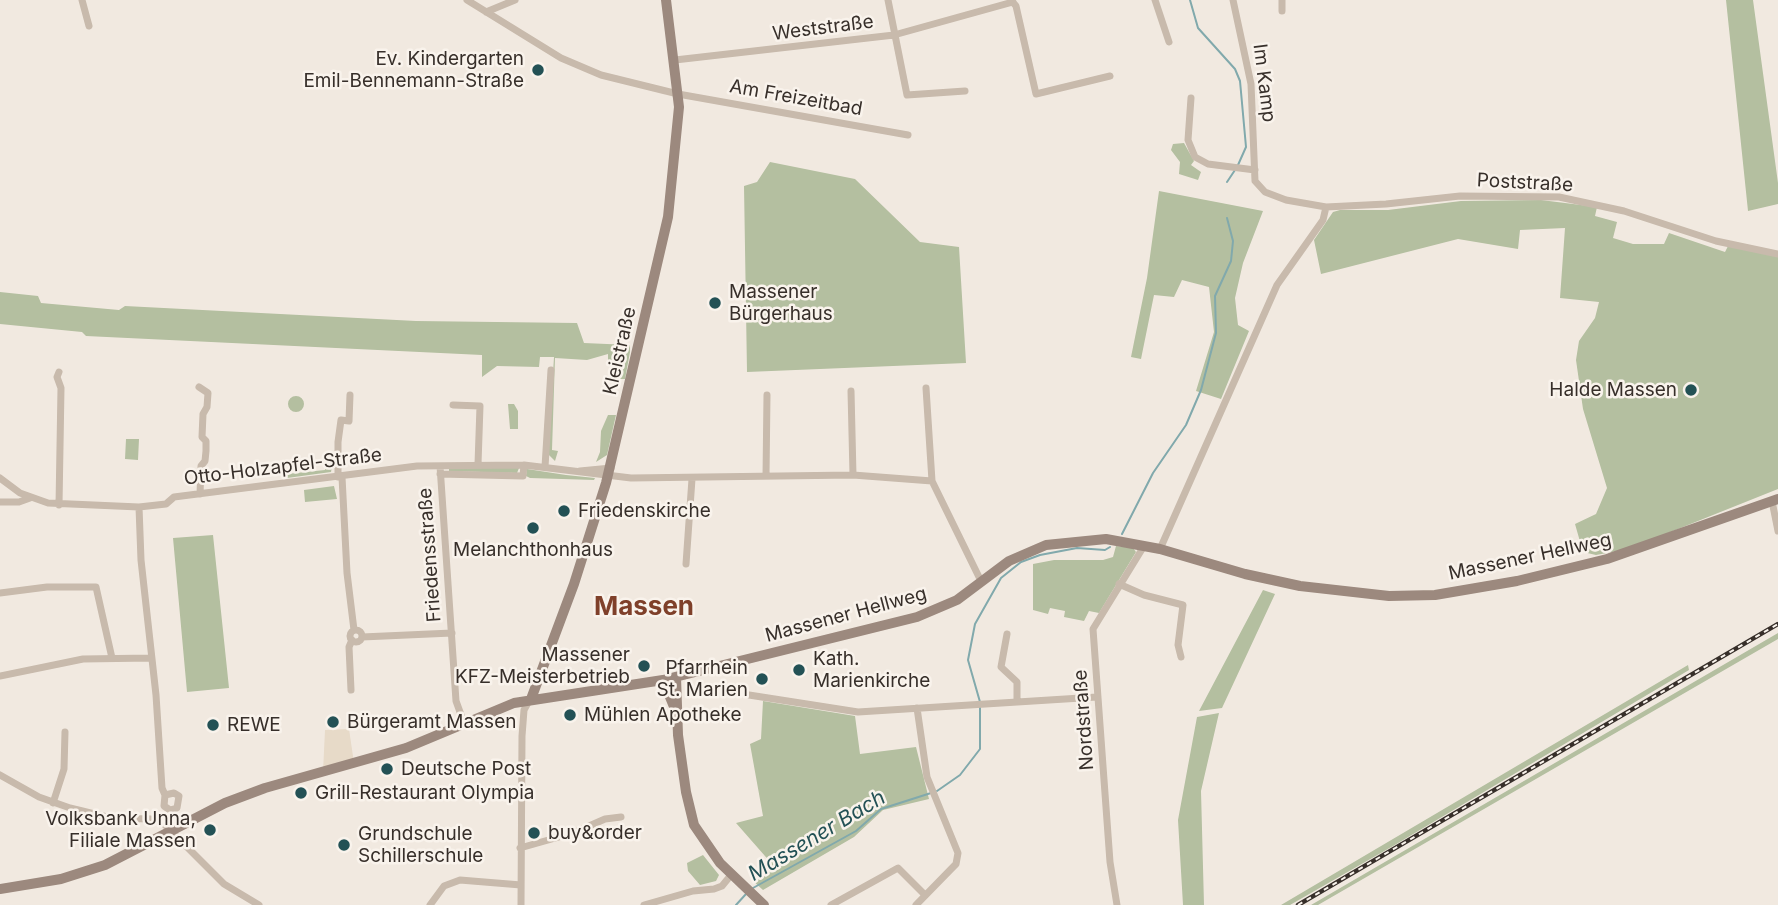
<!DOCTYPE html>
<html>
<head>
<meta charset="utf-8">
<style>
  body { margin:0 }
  canvas { display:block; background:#f1e9e0 }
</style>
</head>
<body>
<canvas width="1778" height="905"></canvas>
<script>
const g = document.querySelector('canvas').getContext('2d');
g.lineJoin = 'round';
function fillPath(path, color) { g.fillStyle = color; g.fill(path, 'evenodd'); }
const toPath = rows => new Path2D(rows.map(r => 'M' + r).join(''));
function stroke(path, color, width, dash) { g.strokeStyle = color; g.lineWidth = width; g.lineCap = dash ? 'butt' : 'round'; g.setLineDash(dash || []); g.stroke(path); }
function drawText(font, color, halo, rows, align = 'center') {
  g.font = font + ' Inter,sans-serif'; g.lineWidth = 5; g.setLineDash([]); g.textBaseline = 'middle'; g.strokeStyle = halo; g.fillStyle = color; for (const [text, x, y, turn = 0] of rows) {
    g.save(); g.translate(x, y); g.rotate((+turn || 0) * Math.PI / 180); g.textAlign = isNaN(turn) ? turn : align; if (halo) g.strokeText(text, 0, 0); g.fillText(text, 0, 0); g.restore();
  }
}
fillPath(toPath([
  [1726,0,1753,0,1778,183,1778,204,1748,211],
  [1184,143,1194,161,1191,165,1201,172,1198,180,1179,174,1180,162,1171,150,1173,144],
  [770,162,855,179,920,242,959,247,966,363,747,372,744,186,757,182],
  [1159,191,1263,211,1243,263,1235,298,1238,325,1249,331,1221,399,1196,391,1214,332,1209,287,1182,280,1174,297,1154,295,1141,359,1131,357,1147,278],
  [1541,200,1597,207,1595,216,1617,222,1613,238,1633,244,1664,244,1669,233,1725,252,1728,246,1778,256,1778,489,1628,549,1596,555,1583,552,1575,524,1596,514,1607,488,1583,409,1576,360,1579,341,1595,318,1599,302,1560,298,1565,228,1520,230,1518,249,1458,239,1321,274,1314,240,1333,212,1340,210,1388,210,1461,201],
  [0,292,38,296,41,303,119,310,125,306,416,321,577,323,584,343,630,345,630,352,625,379,614,379,615,362,608,361,608,354,587,360,555,358,552,450,558,451,555,461,548,454,554,357,540,357,539,367,497,366,482,377,482,355,86,336,82,332,0,324],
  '288 404a8 8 0 1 1 16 0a8 8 0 1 1-16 0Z',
  [508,404,514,404,518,411,518,429,510,429],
  [608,415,616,415,607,455,596,462,600,452,601,431],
  [126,439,139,439,138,460,125,459],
  [326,455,334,456,331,472,287,478,287,474,325,470],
  [449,468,519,468,517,473,449,471],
  [527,469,566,475,595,478,594,480,530,478,526,476],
  [334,486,337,499,305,502,304,490],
  [213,535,229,688,187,692,173,538],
  [1116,546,1133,548,1136,552,1099,613,1089,611,1084,621,1064,617,1065,611,1050,608,1048,614,1033,610,1033,564,1054,560,1103,560,1113,557],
  [1263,590,1275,594,1222,708,1199,711],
  [1778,633,1778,639,1318,905,1311,905],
  [1688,665,1689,670,1393,846,1290,905,1281,905],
  [763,701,855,716,860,754,916,747,929,799,883,810,854,837,763,890,752,880,772,864,736,823,763,816,750,744,761,739],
  [1219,713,1201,791,1204,905,1183,905,1178,820,1197,717],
  [703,855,719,875,716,881,700,885,688,871,687,863]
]), '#b4bfa0');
fillPath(toPath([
  [349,729,354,763,323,772,325,730]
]), '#e7dac8');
stroke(toPath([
  [1190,0,1198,28,1235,69,1240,81,1246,147,1238,165],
  [1227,182,1235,170],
  [1122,534,1153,473,1186,425,1201,390,1216,333,1215,296,1231,261,1233,241,1227,218],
  [980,702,968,660,975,624,1001,578,1021,562,1040,555,1077,548,1105,550,1110,547],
  [937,791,960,775,980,749,980,707],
  [753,888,856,831,881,809,931,793],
  [736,905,746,894]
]), '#81a9ac', 2);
stroke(toPath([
  [82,0,89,26],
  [467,0,561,58,601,75,678,94,908,135],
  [888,0,907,95,965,91],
  [1011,0,1016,6,1036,94,1110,76],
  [1155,0,1169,42],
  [1233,0,1251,84,1255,181,1265,192,1286,200,1326,207,1386,204,1460,196,1559,197,1624,211,1716,241,1778,254],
  [1282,0,1282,11],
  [486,12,515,0],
  [675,60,894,35,1013,2],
  [1191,98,1188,140,1195,157,1208,164,1255,170],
  [199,387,208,393,207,407,203,414,202,437,206,441,206,451,205,461,201,466,200,494],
  [926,388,932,481],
  [851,391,853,475],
  [453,405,480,406,478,464],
  [440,466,456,701,464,723],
  [545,467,551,370],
  [580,471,611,468],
  [440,474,523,476,524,465],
  [766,476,767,395],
  [338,477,338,442,341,420,349,421,350,395],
  [342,477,347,573,354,630],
  [0,478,20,493,48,503,139,507,166,504,174,497,417,466,524,465,631,478,853,475,932,481,979,577],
  [1772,501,1778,531],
  [0,502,19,502,30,498],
  [59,505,61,388,57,377,59,372],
  [139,507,141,560,156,695,162,788,165,795,174,793,179,796,177,808,170,810,164,806,165,795],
  [1160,549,1277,285,1323,220,1326,207],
  [686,564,692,479],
  [1119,584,1144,595,1183,605,1178,645,1181,657],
  [0,593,47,587,96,587,112,658],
  '350 636a6 6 0 1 1 12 0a6 6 0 1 1-12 0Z',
  [1007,634,1001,667,1017,682,1017,702],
  [362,637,452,633],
  [0,676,83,659,151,658],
  [351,690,349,647,352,640],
  [749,695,858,712,1097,697],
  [0,775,39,797,70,808,111,818,150,819,162,822,224,884,259,905],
  [53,803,64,769,65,732],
  [520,848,573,833,605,819,621,817],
  [430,905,444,886,460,880,521,885],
  [521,905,522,736,524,710,530,699],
  [644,905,693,891,714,889,722,886,731,875],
  [831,905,898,868,925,895],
  [916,905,956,864,958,853,927,777,917,708],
  [1117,905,1110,862,1093,629,1144,546]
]), '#c8baac', 7);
stroke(toPath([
  [676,677,678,735,686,792,694,825,720,863,764,905],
  [663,680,675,709],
  [531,699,574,584,606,483,668,217,679,107,666,0],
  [0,889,61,879,105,865,225,803,265,788,406,748,514,703,663,680,917,617,957,600,1009,561,1046,545,1106,539,1160,549,1245,574,1300,586,1389,596,1435,595,1517,581,1607,559,1778,499]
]), '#9c897e', 10);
const rail = toPath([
  [1298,905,1778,624]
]);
stroke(rail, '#372f2a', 4.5);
stroke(rail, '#f9f3ec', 2, [5]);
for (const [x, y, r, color] of [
  [538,70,7,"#235155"],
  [715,303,7,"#235155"],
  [1691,390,7,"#235155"],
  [564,511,7,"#235155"],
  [533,528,7,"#235155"],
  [644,666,7,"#235155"],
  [799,670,7,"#235155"],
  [762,679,7,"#235155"],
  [570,715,7,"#235155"],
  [333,722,7,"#235155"],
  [213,725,7,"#235155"],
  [387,769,7,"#235155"],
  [301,793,7,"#235155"],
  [210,830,7,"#235155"],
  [534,833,7,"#235155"],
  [344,845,7,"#235155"]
]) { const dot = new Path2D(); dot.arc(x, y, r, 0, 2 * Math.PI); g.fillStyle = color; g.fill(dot); stroke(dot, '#f9f3ec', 2.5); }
drawText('19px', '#372f2a', '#f9f3ec', [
  ["Weststraße",823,28,-7],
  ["Im Kamp",1264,83,83],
  ["Am Freizeitbad",796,98,10],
  ["Poststraße",1525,183,3],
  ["Kleistraße",620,351,-77],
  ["Otto-Holzapfel-Straße",283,467,-7],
  ["Friedensstraße",430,555,-94],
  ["Massener Hellweg",1530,557,-12],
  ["Massener Hellweg",846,615,-15],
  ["Nordstraße",1084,720,-94]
]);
drawText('19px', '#372f2a', '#f9f3ec', [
  ["Ev. Kindergarten",524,59,"right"],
  ["Emil-Bennemann-Straße",524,81,"right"],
  ["Massener",729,292],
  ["Bürgerhaus",729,314],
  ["Halde Massen",1677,390,"right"],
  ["Friedenskirche",578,511],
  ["Melanchthonhaus",533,550,"center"],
  ["Massener",630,655,"right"],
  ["KFZ-Meisterbetrieb",630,677,"right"],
  ["Kath.",813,659],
  ["Marienkirche",813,681],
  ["Pfarrhein",748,668,"right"],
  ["St. Marien",748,690,"right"],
  ["Mühlen Apotheke",584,715],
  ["Bürgeramt Massen",347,722],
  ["REWE",227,725],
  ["Deutsche Post",401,769],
  ["Grill-Restaurant Olympia",315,793],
  ["Volksbank Unna,",196,819,"right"],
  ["Filiale Massen",196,841,"right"],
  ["buy&order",548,833],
  ["Grundschule",358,834],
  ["Schillerschule",358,856]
], 'left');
drawText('italic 21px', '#235155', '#f9f3ec', [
  ["Massener Bach",817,836,-31]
]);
drawText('bold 26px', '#7f402a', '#f9f3ec', [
  ["Massen",644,607]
]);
</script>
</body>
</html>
